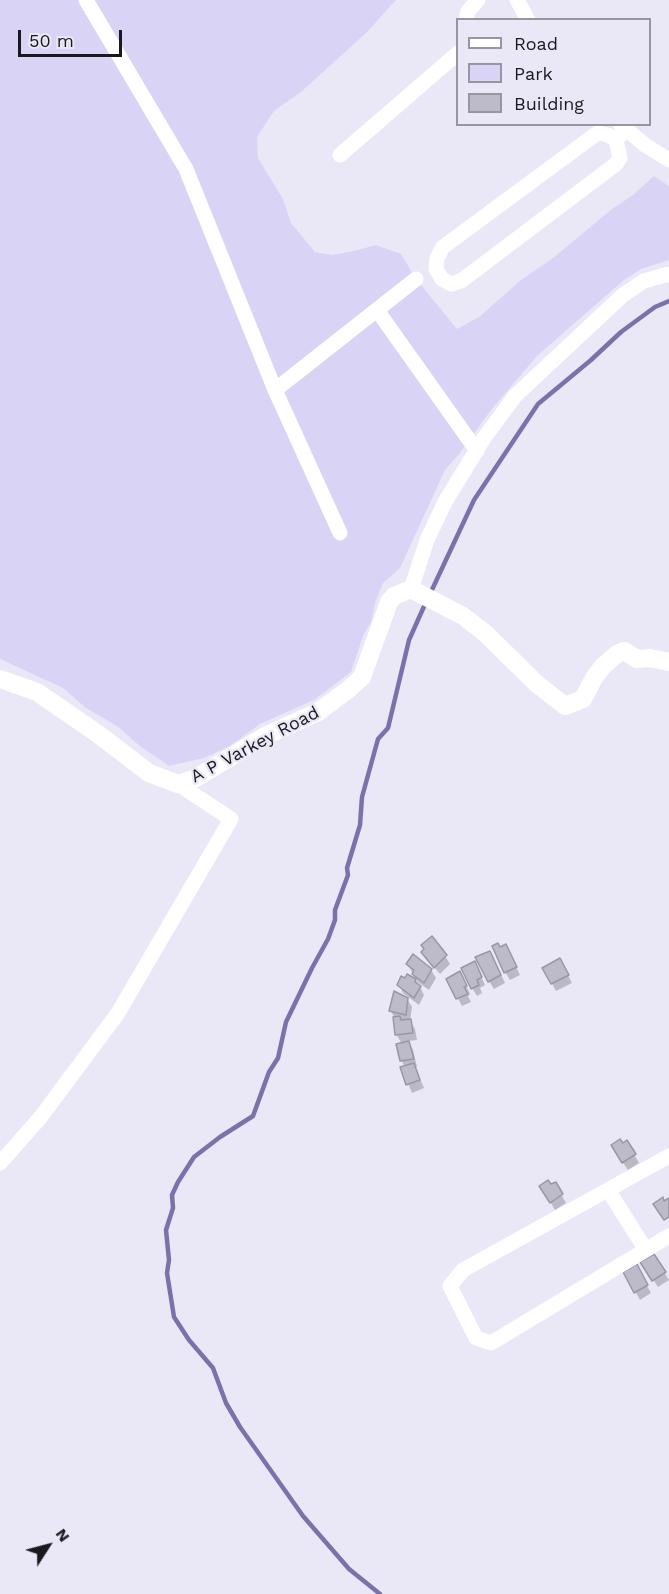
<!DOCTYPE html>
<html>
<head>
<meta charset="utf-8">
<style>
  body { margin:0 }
  #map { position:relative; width:669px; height:1594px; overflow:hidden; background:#eae8f7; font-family:"Work Sans",sans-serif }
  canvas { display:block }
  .legend { position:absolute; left:456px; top:18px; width:195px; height:108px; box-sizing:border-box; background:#eae8f7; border:2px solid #9795a0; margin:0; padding:8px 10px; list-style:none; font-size:18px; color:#1a191e }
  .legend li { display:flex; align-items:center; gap:12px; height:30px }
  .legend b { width:30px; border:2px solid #9795a0 }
  .north { position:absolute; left:18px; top:1516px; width:60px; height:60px; -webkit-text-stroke:4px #eae8f7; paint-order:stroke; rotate:54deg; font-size:16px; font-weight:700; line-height:24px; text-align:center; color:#1a191e }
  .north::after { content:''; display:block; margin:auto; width:21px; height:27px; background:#1a191e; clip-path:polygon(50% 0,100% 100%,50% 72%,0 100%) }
  .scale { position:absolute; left:18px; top:30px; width:104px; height:27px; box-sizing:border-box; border:3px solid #1a191e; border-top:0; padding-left:8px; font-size:18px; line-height:21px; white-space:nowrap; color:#1a191e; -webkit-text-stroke:4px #eae8f7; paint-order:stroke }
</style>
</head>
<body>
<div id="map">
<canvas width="669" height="1594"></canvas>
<ul class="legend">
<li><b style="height:8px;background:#fff"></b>Road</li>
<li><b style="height:16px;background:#d9d4f5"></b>Park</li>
<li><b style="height:16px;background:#bdbbc9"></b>Building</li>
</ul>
<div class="north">N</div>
<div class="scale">50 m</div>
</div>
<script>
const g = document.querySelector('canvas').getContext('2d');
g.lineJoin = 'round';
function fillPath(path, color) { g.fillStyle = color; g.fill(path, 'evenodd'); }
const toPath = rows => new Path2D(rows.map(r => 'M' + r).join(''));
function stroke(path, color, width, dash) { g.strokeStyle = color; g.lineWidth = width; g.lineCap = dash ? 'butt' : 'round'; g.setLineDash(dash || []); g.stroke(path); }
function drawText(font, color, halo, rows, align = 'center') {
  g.font = font + ' "Work Sans",sans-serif'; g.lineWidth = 4.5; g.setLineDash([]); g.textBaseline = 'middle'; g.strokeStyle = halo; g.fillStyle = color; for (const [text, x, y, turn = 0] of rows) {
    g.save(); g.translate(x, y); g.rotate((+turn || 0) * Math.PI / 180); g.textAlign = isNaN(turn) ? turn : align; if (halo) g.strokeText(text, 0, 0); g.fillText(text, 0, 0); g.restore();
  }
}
fillPath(toPath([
  [0,0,396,0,367,32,301,92,274,111,257,137,258,158,283,199,291,223,315,252,332,255,354,251,376,245,401,254,416,279,457,329,479,317,521,280,553,258,612,209,633,195,654,176,669,186,669,260,641,269,624,280,537,356,491,410,460,453,445,470,400,568,383,583,375,603,371,622,363,636,351,672,314,700,260,724,230,746,204,758,169,766,141,747,117,726,86,708,63,688,0,659]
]), '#d9d4f5');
fillPath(toPath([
  [499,948,510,954,520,975,510,980,505,972],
  [414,956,431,970,436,978,429,990,418,982,407,964],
  [445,956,450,964,440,974,428,960],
  [494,960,505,983,494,989,489,981],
  [560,960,572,983,556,991,544,968],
  [475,963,485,985,480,988,482,993,477,996,472,988],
  [408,976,417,981,424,995,419,1005,403,993,399,985],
  [448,980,464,981,470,994,468,996,471,1002,462,1006],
  [407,999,412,1007,410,1021,415,1029,417,1040,408,1041,413,1050,417,1067,415,1067,424,1088,412,1093,402,1068,405,1067,401,1060,402,1044,396,1034,394,1017,391,1011],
  [627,1142,639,1163,628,1170,617,1154,622,1145],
  [555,1184,566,1203,555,1210,541,1186,551,1186],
  [654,1256,669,1280,658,1287,642,1262],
  [636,1266,651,1293,640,1300,625,1273]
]), '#0003');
stroke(toPath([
  [430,594,474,500,538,404,591,360,621,332,655,307,669,301],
  [380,1594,349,1569,303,1516,240,1427,226,1403,213,1368,189,1340,174,1317,167,1273,169,1260,166,1230,173,1208,172,1195,178,1182,194,1157,220,1137,253,1116,269,1072,278,1058,286,1022,312,968,328,939,335,920,335,910,348,875,347,868,360,825,362,797,378,739,388,728,409,640,426,602]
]), '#7d71ab', 4.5);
const building = toPath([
  [432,936,447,955,434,968,421,952,424,949,421,945,432,936],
  [498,943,500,947,506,944,517,967,504,973,492,946,498,943],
  [490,951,501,975,488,982,475,957,490,951],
  [413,954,432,969,424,983,412,974,414,970,406,964,413,954],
  [560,958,569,975,551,984,542,968,560,958],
  [475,961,482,977,477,980,479,985,471,989,461,968,475,961],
  [460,971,467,986,464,987,468,994,456,999,446,979,460,971],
  [407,974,416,979,415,982,421,986,414,998,397,985,401,976,405,978,407,974],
  [394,991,408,998,406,1015,389,1011,394,991],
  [400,1016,401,1020,411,1019,413,1033,395,1035,393,1017,400,1016],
  [409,1041,414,1059,400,1061,396,1044,409,1041],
  [414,1063,420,1080,406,1085,400,1067,414,1063],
  [620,1139,623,1143,627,1140,636,1154,622,1163,611,1145,620,1139],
  [548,1180,551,1184,556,1182,563,1194,550,1203,539,1186,548,1180],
  [663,1197,664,1201,669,1198,669,1217,664,1220,653,1204,663,1197],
  [654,1254,666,1272,652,1281,640,1262,654,1254],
  [637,1264,648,1285,634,1293,623,1272,637,1264]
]);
fillPath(building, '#bdbbc9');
stroke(building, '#9997a5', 1.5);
stroke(toPath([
  [86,0,186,169,275,390,340,533],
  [517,0,528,20],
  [466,20,468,11,478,0],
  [620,124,645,145,669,160],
  [616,140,608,135,598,133,592,137,443,247,437,258,436,269,442,279,451,284,461,281,616,164,620,158,616,140,626,129],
  [340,155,458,53],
  [377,310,477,451],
  [275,390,416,279],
  [411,589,427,540,445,502,484,438,515,396,623,295,644,281,669,274],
  [669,1156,463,1270,450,1286,476,1338,491,1343,669,1236],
  [0,1163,40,1118,118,1013,231,819,178,784],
  [608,1190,646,1250]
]), '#fff', 15);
stroke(toPath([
  [0,679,37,692,98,734,149,773,178,784,196,778,265,736,318,712,349,689,362,677,389,602,394,596,411,589,463,616,485,633,537,684,565,706,583,699,594,678,603,666,617,654,624,651,637,659,650,658,669,662]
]), '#fff', 18);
drawText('18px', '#1a191e', '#eae8f7', [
  ["A P Varkey Road",255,745,-28]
]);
</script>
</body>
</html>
